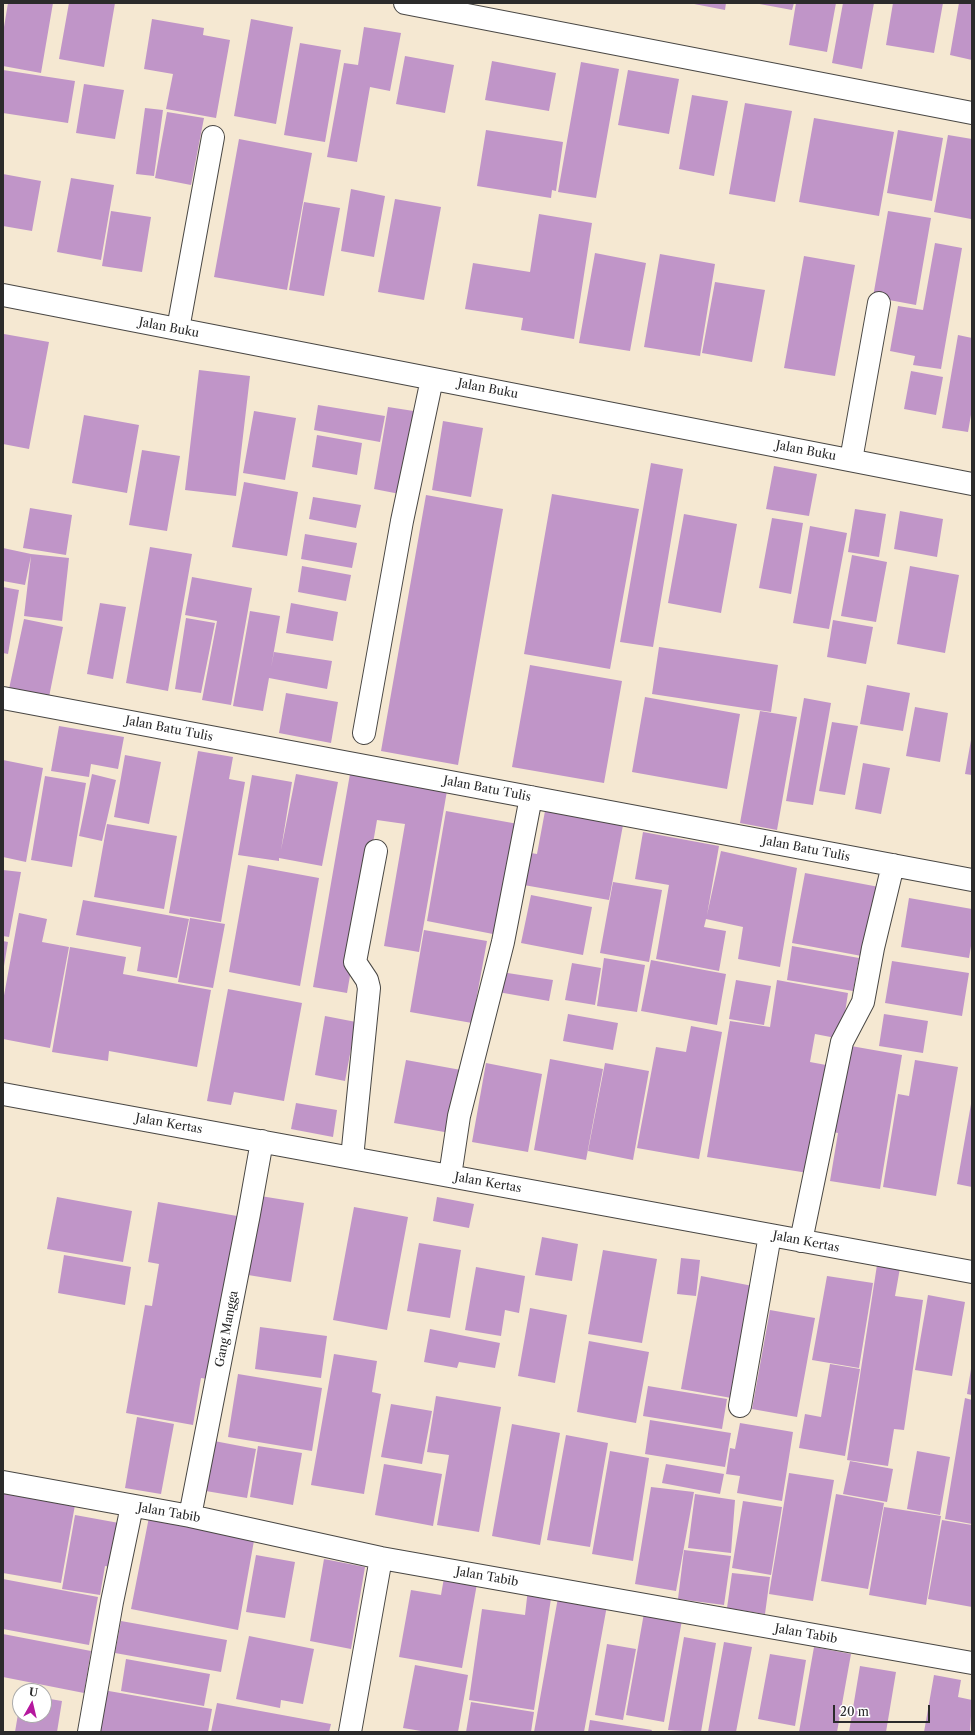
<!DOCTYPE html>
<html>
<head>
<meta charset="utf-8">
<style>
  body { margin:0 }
  #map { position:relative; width:975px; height:1735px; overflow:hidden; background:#f5e8d2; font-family:"Libre Caslon Text",serif }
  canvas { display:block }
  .frame { position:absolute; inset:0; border:4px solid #2b2b2b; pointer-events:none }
  .north { position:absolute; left:12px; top:1683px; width:40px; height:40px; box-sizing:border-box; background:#fff; border:1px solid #aaa; border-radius:50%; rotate:8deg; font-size:11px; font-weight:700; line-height:16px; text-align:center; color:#2b2b2b }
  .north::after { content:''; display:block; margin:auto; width:14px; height:18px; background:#b5179e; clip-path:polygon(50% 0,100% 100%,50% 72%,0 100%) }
  .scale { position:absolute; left:833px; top:1705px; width:97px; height:18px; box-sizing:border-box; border:2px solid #2b2b2b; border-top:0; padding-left:5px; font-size:12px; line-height:14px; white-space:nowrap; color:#2b2b2b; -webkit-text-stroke:3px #fff; paint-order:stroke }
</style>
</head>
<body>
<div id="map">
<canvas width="975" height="1735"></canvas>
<div class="frame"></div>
<div class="north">U</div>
<div class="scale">20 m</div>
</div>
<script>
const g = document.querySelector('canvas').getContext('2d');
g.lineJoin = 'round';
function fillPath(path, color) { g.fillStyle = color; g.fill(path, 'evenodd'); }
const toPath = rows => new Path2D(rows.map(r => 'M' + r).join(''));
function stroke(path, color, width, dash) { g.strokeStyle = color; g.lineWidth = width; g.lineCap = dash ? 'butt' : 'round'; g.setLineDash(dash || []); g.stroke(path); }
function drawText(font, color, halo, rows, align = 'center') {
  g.font = font + ' "Libre Caslon Text",serif'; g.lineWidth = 3.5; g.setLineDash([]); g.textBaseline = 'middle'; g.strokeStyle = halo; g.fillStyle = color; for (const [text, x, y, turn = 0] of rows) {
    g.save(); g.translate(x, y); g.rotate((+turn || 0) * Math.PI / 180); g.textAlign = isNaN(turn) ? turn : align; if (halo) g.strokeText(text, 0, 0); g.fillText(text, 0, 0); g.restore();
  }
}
fillPath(toPath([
  [8,3,53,3,41,73,3,66,3,33],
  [69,3,115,3,104,67,59,59],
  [689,3,726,3,725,10],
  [754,3,794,3,792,10],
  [796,3,836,3,827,52,789,45],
  [843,3,874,3,862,69,832,63],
  [893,3,943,3,934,53,886,45],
  [959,3,972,3,972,60,950,55],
  [152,19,204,28,203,35,230,40,216,118,166,109,173,74,144,69],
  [251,19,293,27,276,124,234,116],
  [364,27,401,33,390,91,370,87,357,162,327,157,344,63,358,65],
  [300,43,341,50,325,142,284,135],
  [405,56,454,65,445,113,396,104],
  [492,61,556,73,549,111,485,100],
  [581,62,619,69,596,198,558,192],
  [3,70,75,81,68,123,3,113],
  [628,70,679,79,669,134,618,125],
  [84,84,124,90,115,139,76,133],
  [692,95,728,101,714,176,679,169],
  [745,103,792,111,775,202,729,194],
  [145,108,163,110,154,176,136,174],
  [167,112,204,118,191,185,155,178],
  [814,118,894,132,879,216,799,202],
  [486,130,563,142,556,191,552,190,551,198,477,186],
  [898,130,943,138,932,201,887,193],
  [948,135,972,139,971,219,934,212],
  [239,139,312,153,287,290,214,277],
  [3,174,41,181,32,231,3,226],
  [71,178,114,185,101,260,57,252],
  [351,189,385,196,374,257,341,251],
  [395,199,441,207,424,300,378,292],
  [304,202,340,208,324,296,289,290],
  [111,211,151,217,142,272,102,266],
  [888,211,931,218,916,305,873,297],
  [539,214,592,223,574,339,521,330,523,318,465,309,473,263,530,272],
  [935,243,962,248,941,369,913,365,915,356,890,351,898,306,923,310],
  [595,253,646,263,630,351,579,343],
  [660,254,715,264,700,356,644,347],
  [804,256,855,265,835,376,784,368],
  [715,282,765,290,752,362,702,353],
  [4,334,49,342,29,449,3,444],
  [958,335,972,338,972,409,968,432,942,428],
  [199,370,250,376,236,496,185,490],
  [911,371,943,377,936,415,904,409],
  [318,405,385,416,380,442,314,430],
  [388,407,420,412,405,495,374,489],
  [254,411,296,418,285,480,243,473],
  [84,415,139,425,127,493,72,483],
  [443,421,483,428,471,497,432,490],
  [317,435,362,443,357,475,312,467],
  [142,450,180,456,167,531,129,525],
  [651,463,683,469,653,647,620,642],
  [774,466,817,474,809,516,766,509],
  [244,482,298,492,287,556,232,547],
  [552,494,639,509,610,669,524,654],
  [426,495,503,509,458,765,381,751],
  [313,497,361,505,356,528,309,519],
  [30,508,72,515,66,555,23,548],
  [855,509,886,514,879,557,848,552],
  [900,511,943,519,937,557,894,549],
  [684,514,737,524,721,613,668,603],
  [772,518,803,523,791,594,759,588],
  [810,526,847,533,829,629,793,623],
  [305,534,357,543,352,568,301,559],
  [150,547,192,554,168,691,126,683],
  [3,548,31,554,69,558,62,621,24,616,31,556,25,585,3,581],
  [852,555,887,562,876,622,841,616],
  [302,566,351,575,346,601,298,592],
  [910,566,959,575,945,653,897,644],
  [192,577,252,588,231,705,202,700,217,621,185,615],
  [3,587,19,590,8,654,3,653],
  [100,603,126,607,113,679,87,674],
  [291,603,338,612,333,641,286,633],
  [250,611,280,616,271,668,274,652,332,661,327,689,269,678,263,711,233,706],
  [186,618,215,623,201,693,175,689],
  [24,619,63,627,49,697,9,689],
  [833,620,873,627,866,664,827,657],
  [659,647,778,665,771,712,652,694],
  [530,665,622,681,604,783,512,767],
  [867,685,910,693,903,731,860,724],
  [286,693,338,702,331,743,279,733],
  [645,697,740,714,727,789,632,772],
  [804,698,831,703,813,805,786,801],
  [915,707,948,713,940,762,906,756],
  [760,711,797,717,777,830,740,823],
  [832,722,858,726,845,795,819,791],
  [59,726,124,737,118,769,91,764,89,777,51,771],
  [971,740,972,740,972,775,965,774],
  [198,751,233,757,229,779,245,782,221,922,169,913],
  [125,755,161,762,149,824,114,817],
  [3,760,43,768,26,862,3,857],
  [863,763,890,768,881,814,855,809],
  [351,768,448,785,419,952,384,946,405,824,377,820,347,993,313,987],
  [92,774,116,780,102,841,79,836],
  [296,774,338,782,322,866,279,858,279,861,238,855,252,775,292,782,281,850],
  [45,776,86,783,72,867,31,860],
  [446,811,518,824,498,935,427,921],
  [545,811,623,825,609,900,518,884,524,852,537,854],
  [107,824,177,836,164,909,94,897],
  [643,832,719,846,707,915,721,851,797,868,780,967,738,959,743,927,706,919,704,927,726,931,719,971,656,959,669,885,635,879],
  [248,865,319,878,300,986,229,972],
  [3,870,21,872,9,937,3,936],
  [805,873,879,887,867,957,792,943],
  [613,882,662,890,649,962,600,953],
  [531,895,592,907,583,955,521,943],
  [909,898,972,909,972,940,969,958,901,947],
  [83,900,189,919,177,978,137,971,141,947,76,935],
  [19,913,47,919,42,942,69,947,50,1048,3,1039,3,1001],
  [190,918,225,924,213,988,178,982],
  [424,930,487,941,472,1023,410,1012],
  [3,941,8,942,4,966,3,966],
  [792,946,859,958,853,991,787,980],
  [70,947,126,957,123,974,211,990,197,1067,109,1051,108,1061,52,1052],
  [604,958,645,965,637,1012,597,1006],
  [651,960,726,974,717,1025,641,1011],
  [892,961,969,973,962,1016,885,1003],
  [572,963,601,968,595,1005,565,1000],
  [501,972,553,980,549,1001,498,992],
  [736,980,771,986,764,1025,729,1019],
  [777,980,848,993,841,1039,815,1034,810,1062,826,1065,808,1173,707,1157,730,1021,770,1027],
  [228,989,302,1003,284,1101,234,1092,231,1105,207,1101],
  [568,1014,618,1023,613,1050,563,1041],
  [884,1014,928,1021,923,1053,879,1046],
  [325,1016,356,1022,345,1081,315,1075],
  [691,1026,722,1032,699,1159,637,1148,656,1047,686,1052],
  [851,1046,902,1055,880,1189,830,1181,838,1133,827,1131],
  [550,1059,603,1069,586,1160,534,1150],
  [406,1060,461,1070,450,1133,394,1123],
  [915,1060,958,1067,936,1196,883,1187,898,1094,909,1096],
  [486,1063,542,1074,528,1152,472,1142],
  [605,1063,649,1071,633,1160,588,1151],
  [296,1103,337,1110,333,1137,291,1129],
  [971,1104,972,1104,972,1187,957,1184],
  [254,1195,304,1203,291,1282,242,1274],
  [57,1197,132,1211,123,1262,47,1249],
  [437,1197,474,1204,469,1228,433,1221],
  [158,1202,237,1216,208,1379,201,1378,193,1425,126,1413,145,1305,152,1306,159,1264,148,1262],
  [354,1207,408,1217,387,1330,333,1320],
  [542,1237,578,1244,572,1281,535,1275],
  [419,1243,461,1250,450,1318,407,1311],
  [603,1250,657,1259,642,1343,588,1334],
  [64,1255,131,1267,125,1305,58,1293],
  [681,1258,700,1260,696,1296,677,1294],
  [877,1265,900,1268,895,1296,923,1300,904,1430,894,1429,888,1466,847,1460],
  [476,1267,525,1276,519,1313,505,1310,501,1336,465,1330],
  [701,1276,758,1287,737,1399,681,1389],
  [827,1276,873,1283,859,1368,812,1360],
  [928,1295,965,1302,952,1376,915,1370],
  [530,1308,567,1315,555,1383,518,1376],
  [770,1310,815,1318,797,1417,752,1409],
  [260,1327,327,1336,321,1378,255,1369],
  [430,1329,500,1343,495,1368,459,1362,457,1368,424,1362],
  [589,1341,649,1352,636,1423,577,1412],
  [334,1354,377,1361,372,1392,381,1394,364,1494,311,1485],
  [830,1364,860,1369,845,1456,799,1448,805,1414,821,1417],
  [971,1369,972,1369,972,1395,967,1394],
  [238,1374,322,1388,312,1451,228,1437],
  [648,1386,727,1399,722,1429,643,1416],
  [436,1396,501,1407,479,1532,437,1525,449,1455,427,1452],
  [965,1398,972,1400,972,1524,945,1519],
  [391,1404,432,1411,422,1464,381,1457],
  [137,1417,174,1424,161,1494,125,1488],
  [650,1420,731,1433,725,1467,645,1454],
  [740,1423,793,1432,782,1501,737,1493,740,1476,726,1474,730,1448,735,1449],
  [512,1424,560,1433,540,1545,492,1536],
  [566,1435,608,1443,590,1547,547,1540],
  [209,1440,256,1449,247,1498,200,1490],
  [258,1446,302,1453,293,1505,250,1497],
  [610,1451,649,1458,633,1561,592,1554],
  [917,1451,950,1457,940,1515,907,1509],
  [850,1461,893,1469,887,1502,843,1494],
  [384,1464,442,1474,433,1526,375,1515],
  [666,1464,724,1474,720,1494,662,1483],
  [789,1473,834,1480,813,1601,769,1594],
  [651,1487,694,1492,676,1591,635,1584],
  [3,1492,75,1505,61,1583,3,1573],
  [695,1494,735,1500,731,1553,688,1548],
  [836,1494,884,1503,868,1589,821,1581],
  [743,1501,782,1507,771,1575,732,1568],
  [884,1507,941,1516,926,1605,869,1595],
  [150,1512,255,1535,238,1630,131,1609],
  [75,1515,119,1523,111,1567,105,1566,100,1595,62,1589],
  [942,1520,972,1525,972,1607,928,1599],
  [684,1550,731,1556,724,1605,678,1599],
  [256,1555,295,1562,285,1618,246,1612],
  [324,1559,365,1567,351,1649,310,1641],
  [445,1572,478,1578,462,1668,399,1657,411,1590,441,1595],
  [732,1573,770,1577,765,1614,727,1608],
  [3,1579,98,1597,89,1645,3,1629],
  [528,1589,552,1592,534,1710,469,1700,482,1609,525,1615],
  [559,1592,608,1600,584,1732,534,1732],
  [644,1613,682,1620,664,1722,626,1715],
  [121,1621,227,1640,221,1672,115,1653],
  [3,1634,91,1651,84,1693,3,1677],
  [249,1636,314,1649,303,1704,281,1700,280,1708,236,1699],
  [684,1637,716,1643,701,1732,668,1730],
  [724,1642,752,1647,736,1732,708,1732],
  [607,1644,636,1649,623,1720,595,1715],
  [814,1647,851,1654,837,1732,799,1732],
  [770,1654,806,1660,795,1726,758,1719],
  [126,1659,210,1674,204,1706,121,1691],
  [415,1665,468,1675,458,1732,427,1732,403,1728],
  [860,1666,896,1672,886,1732,849,1732],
  [934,1675,961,1680,958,1697,972,1700,970,1732,924,1732],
  [103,1690,212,1709,208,1732,96,1732],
  [44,1698,62,1701,57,1732,15,1732,19,1708,20,1715,44,1715],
  [471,1702,534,1712,531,1732,466,1732],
  [217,1703,331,1724,329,1732,211,1732],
  [590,1720,652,1730,651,1732,588,1732]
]), '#c095c8');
const minor = toPath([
  [405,3,972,113],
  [3,295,972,484],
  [178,329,213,137],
  [851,460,879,303],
  [3,698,972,880],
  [364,733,402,521,432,379],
  [3,1094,972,1272],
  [352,1158,369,988,367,980,355,962,376,851],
  [450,1176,459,1116,503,942,531,797],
  [801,1241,842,1042,863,1002,873,948,893,865],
  [740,1406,770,1235],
  [3,1482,190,1516,381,1558,972,1663],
  [190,1516,249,1214,262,1141],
  [89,1732,112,1602,132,1506],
  [350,1732,381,1558]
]);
stroke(minor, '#494744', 24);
stroke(minor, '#fff', 22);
drawText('12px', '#2b2b2b', '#fff', [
  ["Jalan Buku",169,328,11],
  ["Jalan Buku",488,389,11],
  ["Jalan Buku",806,451,11],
  ["Jalan Batu Tulis",169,729,11],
  ["Jalan Batu Tulis",487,789,11],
  ["Jalan Batu Tulis",806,849,11],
  ["Jalan Kertas",169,1124,10],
  ["Jalan Kertas",488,1183,10],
  ["Jalan Kertas",806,1242,11],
  ["Gang Mangga",227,1329,-79],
  ["Jalan Tabib",169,1513,10],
  ["Jalan Tabib",487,1577,10],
  ["Jalan Tabib",806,1634,10]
]);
</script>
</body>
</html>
